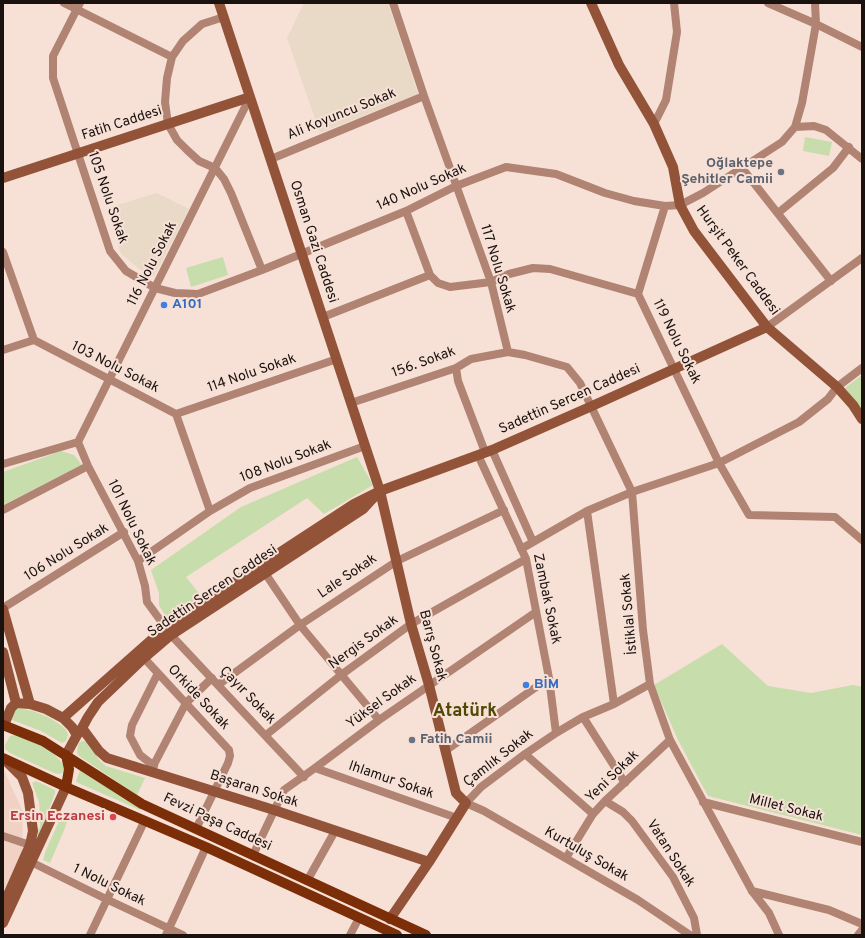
<!DOCTYPE html>
<html>
<head>
<meta charset="utf-8">
<style>
  body { margin:0 }
  #map { position:relative; width:865px; height:938px; overflow:hidden; background:#f7e0d6; font-family:Overpass,sans-serif }
  canvas { display:block }
  .frame { position:absolute; inset:0; border:4px solid #1a120f; pointer-events:none }
</style>
</head>
<body>
<div id="map">
<canvas width="865" height="938"></canvas>
<div class="frame"></div>
</div>
<script>
const g = document.querySelector('canvas').getContext('2d');
g.lineJoin = 'round';
function fillPath(path, color) { g.fillStyle = color; g.fill(path, 'evenodd'); }
const toPath = rows => new Path2D(rows.map(r => 'M' + r).join(''));
function stroke(path, color, width, dash) { g.strokeStyle = color; g.lineWidth = width; g.lineCap = dash ? 'butt' : 'round'; g.setLineDash(dash || []); g.stroke(path); }
function drawText(font, color, halo, rows, align = 'center') {
  g.font = font + ' Overpass,sans-serif'; g.lineWidth = 4; g.setLineDash([]); g.textBaseline = 'middle'; g.strokeStyle = halo; g.fillStyle = color; for (const [text, x, y, turn = 0] of rows) {
    g.save(); g.translate(x, y); g.rotate((+turn || 0) * Math.PI / 180); g.textAlign = isNaN(turn) ? turn : align; if (halo) g.strokeText(text, 0, 0); g.fillText(text, 0, 0); g.restore();
  }
}
fillPath(toPath([
  [3,768,23,812,22,852,3,893]
]), '#f0d1c4');
fillPath(toPath([
  [304,3,388,3,418,94,320,133,287,38],
  [157,193,189,209,154,276,148,276,121,254,108,208]
]), '#e9d9c7');
fillPath(toPath([
  [805,137,832,142,829,156,803,151],
  [223,257,228,275,191,287,186,268],
  [862,375,862,411,845,388],
  [61,451,74,455,82,465,3,505,3,472],
  [357,457,373,485,324,514,307,498,186,577,201,596,167,619,159,605,159,593,151,570,241,507],
  [722,644,768,686,811,693,853,685,862,687,862,835,708,796,678,740,654,685],
  [18,708,33,711,50,718,62,726,66,730,68,735,66,741,62,743,41,731,12,720,14,711],
  [16,735,38,744,54,754,63,764,64,769,62,773,59,774,54,773,10,753,5,749,5,745,10,736],
  [83,741,88,742,99,760,106,766,145,778,137,795,79,756,77,753,78,745,80,742],
  [80,770,141,808,140,810,76,782],
  [36,781,55,790,55,793,39,836,38,836,37,833,40,827,40,814,39,802,32,783],
  [60,819,67,822,65,828,50,863,43,860,46,850]
]), '#c7ddac');
stroke(toPath([
  [64,3,172,57],
  [80,3,53,56,53,78,110,251,126,271,155,288,175,293,198,294,262,270,406,211,456,186,506,167,556,174,605,193,634,201,665,206,680,205,703,193,782,142,795,127,802,103,816,24,815,3],
  [393,3,424,96,491,282,508,352,525,355,567,367,580,383,632,492,587,511,521,549],
  [768,3,816,24,862,47],
  [224,17,202,24,183,41,172,57,167,78,165,102,168,124,177,140,187,150,199,161,215,168,224,179,231,193,262,270],
  [654,124,666,100,677,32,674,3],
  [795,127,814,126,826,130,862,159],
  [271,159,424,96],
  [742,168,831,281],
  [665,206,638,294,719,463,749,515,835,517,862,540],
  [406,211,430,275],
  [778,213,833,168,849,147],
  [3,252,34,340,176,414,210,511],
  [323,317,430,275,438,283,450,287,491,282,509,274,533,268,550,269,638,294],
  [767,327,862,258],
  [3,350,34,340],
  [456,368,458,381,485,452],
  [351,403,456,368,471,359,508,352],
  [176,414,337,359],
  [78,442,88,466,138,561,145,586,147,602,171,635,304,777],
  [78,442,250,97],
  [492,450,533,542],
  [478,455,526,559,549,678,556,733],
  [3,464,78,442],
  [3,510,88,466],
  [587,511,614,704],
  [138,561,210,511,250,488,365,446],
  [265,573,300,625,379,720],
  [3,608,124,532],
  [144,658,229,750,230,756,228,763,196,829],
  [650,684,614,704,583,717,556,733,525,754,481,787,466,803,484,811,638,900,690,935],
  [218,685,300,625,397,561,504,510],
  [583,717,625,783],
  [266,735,341,675,411,624,526,559],
  [445,751,549,678],
  [525,754,593,814],
  [154,766,140,755,130,736,132,725,158,673],
  [315,768,457,818],
  [150,772,186,703,212,678],
  [605,801,623,812,632,821,673,877,694,918,697,935],
  [703,802,862,842],
  [3,836,30,845],
  [253,855,284,790,315,768,379,720,536,612],
  [566,858,593,814,605,801,670,740],
  [27,860,106,899,183,935],
  [307,881,335,831],
  [752,891,829,910,862,924],
  [90,935,145,820],
  [166,935,206,847],
  [350,935,359,918],
  [779,935,769,913,752,891,670,740,650,684,643,630,632,492,719,463,799,422,828,399,837,387,862,368],
  [858,935,862,930]
]), '#b08372', 8);
stroke(toPath([
  [219,3,380,491,411,624,429,685,456,793,466,803,429,862,390,919],
  [591,3,619,65,654,124,673,167,680,205,694,231,767,327,837,387,853,405,862,419],
  [3,178,250,97],
  [3,609,30,704],
  [3,652,16,703],
  [63,718,166,627,354,504,380,491,492,450,592,406,767,327],
  [4,725,11,708,16,703,30,704,46,709,63,718,72,727,77,735],
  [82,728,99,751,107,758,274,810,429,862],
  [66,755,77,735,82,728,88,717,98,702,144,658,171,635,363,509,375,496],
  [3,906,30,845,33,831,28,793,22,777,4,759],
  [3,923,66,787]
]), '#925339', 10);
stroke(toPath([
  [3,725,43,741,142,804,426,935],
  [3,758,66,787,206,847,397,935],
  [66,787,69,769,66,755]
]), '#7b2e07', 10);
for (const [x, y, r, color] of [
  [781,172,4,"#6b7280"],
  [164,305,4,"#3f7fe0"],
  [526,685,4,"#3f7fe0"],
  [412,740,4,"#6b7280"],
  [113,817,4,"#e0444e"]
]) { const dot = new Path2D(); dot.arc(x, y, r, 0, 2 * Math.PI); g.fillStyle = color; g.fill(dot); stroke(dot, '#f7e0d6', 1.5); }
drawText('14px', '#1a120f', '#f7e0d6', [
  ["Ali Koyuncu Sokak",342,115,-22],
  ["Fatih Caddesi",122,124,-18],
  ["140 Nolu Sokak",422,188,-24],
  ["105 Nolu Sokak",107,198,71],
  ["Osman Gazi Caddesi",313,242,72],
  ["Hurşit Peker Caddesi",737,261,54],
  ["116 Nolu Sokak",153,264,-63],
  ["117 Nolu Sokak",497,269,73],
  ["119 Nolu Sokak",676,342,64],
  ["156. Sokak",424,363,-20],
  ["103 Nolu Sokak",115,368,27],
  ["114 Nolu Sokak",252,374,-19],
  ["Sadettin Sercen Caddesi",570,400,-24],
  ["108 Nolu Sokak",286,462,-21],
  ["101 Nolu Sokak",131,523,64],
  ["106 Nolu Sokak",67,553,-32],
  ["Lale Sokak",348,577,-34],
  ["Sadettin Sercen Caddesi",213,592,-34],
  ["Zambak Sokak",546,599,78],
  ["İstiklal Sokak",630,614,-95],
  ["Nergis Sokak",364,643,-36],
  ["Barış Sokak",432,646,75],
  ["Çayır Sokak",247,696,46],
  ["Orkide Sokak",198,698,47],
  ["Yüksel Sokak",382,702,-36],
  ["Çamlık Sokak",499,759,-38],
  ["Yeni Sokak",613,777,-44],
  ["Ihlamur Sokak",391,781,19],
  ["Başaran Sokak",254,790,18],
  ["Millet Sokak",786,809,14],
  ["Fevzi Paşa Caddesi",217,823,25],
  ["Vatan Sokak",670,854,57],
  ["Kurtuluş Sokak",586,855,30],
  ["1 Nolu Sokak",109,886,26]
]);
drawText('bold 14px', '#5b616d', '#f7e0d6', [
  ["Oğlaktepe",773,164],
  ["Şehitler Camii",773,180],
  ["Fatih Camii",420,740,"left"]
], 'right');
drawText('bold 14px', '#366cbe', '#f7e0d6', [
  ["A101",172,305],
  ["BİM",534,685]
], 'left');
drawText('bold 14px', '#be3a42', '#f7e0d6', [
  ["Ersin Eczanesi",105,817]
], 'right');
drawText('bold 18px', '#514806', '#f7e0d6', [
  ["Atatürk",465,712]
]);
</script>
</body>
</html>
